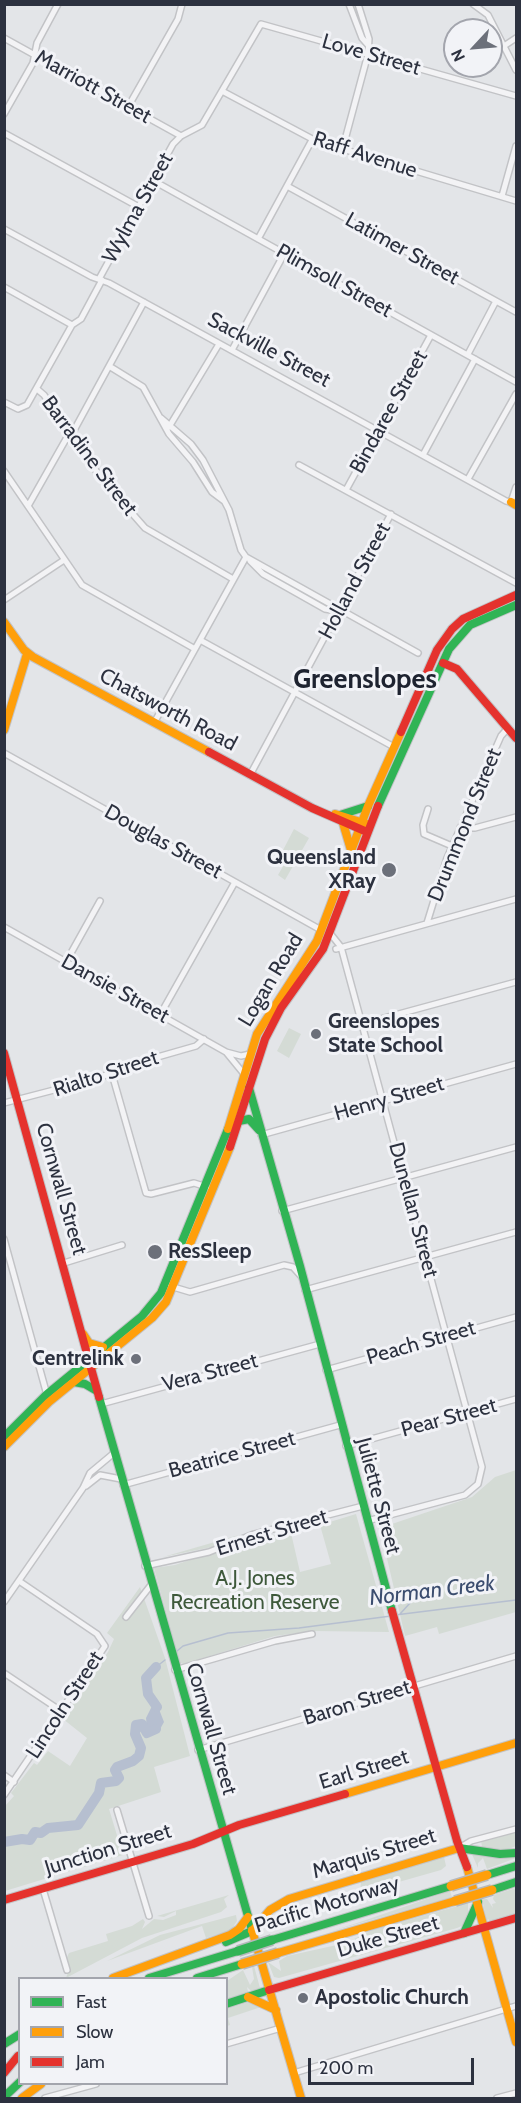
<!DOCTYPE html>
<html>
<head>
<meta charset="utf-8">
<style>
  body { margin:0 }
  #map { position:relative; width:521px; height:2103px; overflow:hidden; background:#e3e5e8; font-family:Cabin,sans-serif }
  canvas { display:block }
  .frame { position:absolute; inset:0; border:6px solid #2c313f; pointer-events:none }
  .legend { position:absolute; left:18px; top:1977px; width:210px; height:108px; box-sizing:border-box; background:#f2f3f7; border:2px solid #a3a5ad; margin:0; padding:8px 10px; list-style:none; font-size:18px; color:#2c313f }
  .legend li { display:flex; align-items:center; gap:12px; height:30px }
  .legend b { width:30px; border:2px solid #a3a5ad }
  .north { position:absolute; left:443px; top:18px; width:60px; height:60px; box-sizing:border-box; background:#f2f3f7; border:2px solid #a3a5ad; border-radius:50%; rotate:244deg; font-size:16px; font-weight:700; line-height:24px; text-align:center; color:#2c313f }
  .north::after { content:''; display:block; margin:auto; width:21px; height:27px; background:#6c707a; clip-path:polygon(50% 0,100% 100%,50% 72%,0 100%) }
  .scale { position:absolute; left:308px; top:2058px; width:166px; height:27px; box-sizing:border-box; border:3px solid #2c313f; border-top:0; padding-left:8px; font-size:18px; line-height:21px; white-space:nowrap; color:#2c313f; -webkit-text-stroke:4px #f2f3f7; paint-order:stroke }
</style>
</head>
<body>
<div id="map">
<canvas width="521" height="2103"></canvas>
<div class="frame"></div>
<ul class="legend">
<li><b style="height:8px;background:#30b455"></b>Fast</li>
<li><b style="height:8px;background:#ff9f0a"></b>Slow</li>
<li><b style="height:8px;background:#e5322d"></b>Jam</li>
</ul>
<div class="north">N</div>
<div class="scale">200 m</div>
</div>
<script>
const g = document.querySelector('canvas').getContext('2d');
g.lineJoin = 'round';
function fillPath(path, color) { g.fillStyle = color; g.fill(path, 'evenodd'); }
const toPath = rows => new Path2D(rows.map(r => 'M' + r).join(''));
function stroke(path, color, width, dash) { g.strokeStyle = color; g.lineWidth = width; g.lineCap = dash ? 'butt' : 'round'; g.setLineDash(dash || []); g.stroke(path); }
function drawText(font, color, halo, rows, align = 'center') {
  g.font = font + ' Cabin,sans-serif'; g.lineWidth = 6; g.setLineDash([]); g.textBaseline = 'middle'; g.strokeStyle = halo; g.fillStyle = color; for (const [text, x, y, turn = 0] of rows) {
    g.save(); g.translate(x, y); g.rotate((+turn || 0) * Math.PI / 180); g.textAlign = isNaN(turn) ? turn : align; if (halo) g.strokeText(text, 0, 0); g.fillText(text, 0, 0); g.restore();
  }
}
fillPath(toPath([
  [294,829,309,838,285,880,278,875,289,856,282,852],
  [289,1028,301,1034,289,1058,277,1051],
  [516,1470,516,1612,439,1634,437,1627,405,1636,380,1528,472,1497,495,1477],
  [356,1514,389,1632,313,1631,275,1636,184,1664,180,1663,154,1568,175,1565,258,1537,291,1533,300,1572,331,1564,320,1525],
  [239,1535,212,1547,163,1557],
  [140,1587,165,1658,190,1756,154,1767,161,1792,109,1809,123,1855,5,1891,5,1806,14,1796,11,1793,34,1763,37,1765,48,1751,70,1766,87,1738,63,1719,108,1652,114,1639,107,1633],
  [516,1829,516,1846,506,1850,482,1847,481,1840,493,1836,497,1838],
  [471,1852,516,1856,516,1858,487,1869,483,1858,478,1863,478,1868],
  [444,1857,446,1866,441,1870,360,1893,361,1882],
  [516,1888,516,1914,490,1921,488,1919,487,1922,482,1899,487,1899,493,1908,492,1904,496,1903,493,1899,494,1895],
  [450,1891,452,1897,329,1932,363,1921],
  [229,1895,224,1899,227,1907,221,1912,142,1938,66,1978,68,1972,65,1961,69,1953,108,1941,106,1934,132,1926,143,1919,145,1922,142,1929,154,1919,163,1920,176,1915,176,1911,164,1917,157,1916],
  [468,1903,468,1918,464,1925,457,1928,279,1978,274,1977,268,1962,281,1971,279,1961,287,1956,346,1943,370,1931],
  [236,1915,237,1921,231,1930,206,1938,202,1926,107,1961,160,1935],
  [254,1966,260,1988,251,1991,247,1987,248,1992,227,1999,227,1981,243,1970,250,1985,254,1979,252,1967],
  [249,2002,261,2007,228,2018,230,2025,227,2026,227,2009]
]), '#d4dbd5');
fillPath(toPath([
  [150,1697,157,1704,164,1722,159,1731,147,1734,144,1732,147,1728,146,1718,153,1704]
]), '#b6bfd0');
stroke(toPath([
  [400,1614,410,1603],
  [395,1615,516,1600],
  [177,1651,183,1646,228,1633,299,1628,391,1616],
  [156,1667,165,1660]
]), '#b6bfd0', 1.5);
stroke(toPath([
  [156,1667,146,1678,148,1694,157,1707],
  [4,1842,22,1839,30,1840,35,1832,41,1833,48,1828,78,1825,99,1793,101,1783,116,1781,119,1778,115,1770,117,1767,133,1761,139,1756,141,1748,135,1734,136,1725,142,1724,147,1733,156,1729]
]), '#b6bfd0', 10);
const street = toPath([
  [349,4,362,38,369,46],
  [473,4,488,15,516,70],
  [4,38,181,136],
  [504,46,516,38],
  [222,91,316,141,516,201],
  [128,107,178,19,182,4],
  [4,114,33,63,37,43,58,4],
  [4,133,139,207],
  [342,151,368,54,369,39,358,4],
  [152,180,516,382],
  [287,186,516,312],
  [502,196,516,146],
  [4,229,92,277,109,283,506,501,511,502,516,487],
  [258,239,312,140],
  [99,279,173,144,181,136,202,125,261,24,516,96],
  [4,287,72,325],
  [232,350,284,254],
  [468,354,496,301],
  [109,366,143,387,169,434,193,462,212,492,224,501],
  [37,389,44,395,101,478,145,528,233,579],
  [4,402,18,409,27,405,72,325,81,319,102,280],
  [169,427,219,344],
  [72,434,144,302],
  [423,455,475,359],
  [299,465,516,583],
  [4,471,82,585,195,649],
  [468,479,516,394],
  [346,490,431,335],
  [28,506,70,432],
  [246,557,418,653],
  [250,561,263,574,325,609,337,611],
  [4,600,64,560],
  [200,640,394,747],
  [154,723,246,557,241,550,229,510,203,460,191,444,161,418],
  [4,753,321,930],
  [250,775,391,514],
  [428,809,423,825,424,834,452,846],
  [460,828,475,828,516,817],
  [427,923,447,858,501,736,508,728],
  [4,927,226,1052,241,1056,250,1054],
  [329,932,341,947,482,1467,478,1484,465,1495,367,1521],
  [336,949,516,899],
  [66,962,100,901],
  [160,1015,235,882],
  [362,1024,516,982],
  [226,1052,244,1074],
  [109,1073,114,1081,146,1193,151,1194,194,1183,207,1187],
  [4,1103,100,1078,119,1068,196,1046,204,1039],
  [261,1135,516,1064],
  [282,1211,516,1147],
  [4,1239,47,1395],
  [64,1263,122,1245],
  [170,1286,190,1292,284,1265,293,1267,301,1276],
  [305,1290,516,1232],
  [326,1370,516,1317],
  [101,1404,320,1344],
  [346,1446,516,1399],
  [123,1485,340,1425],
  [86,1486,100,1475,121,1479],
  [145,1566,209,1552,254,1534,363,1506],
  [4,1602,83,1488,90,1473,114,1453],
  [126,1617,151,1585],
  [175,1670,275,1641,312,1634],
  [4,1673,61,1711],
  [198,1750,516,1656],
  [4,1775,14,1782],
  [4,1795,105,1646,97,1634,19,1581],
  [117,1810,149,1916],
  [461,1847,471,1841,516,1829],
  [43,1889,67,1970],
  [226,2044,281,2028],
  [294,2073,516,2006],
  [45,2098,96,2084],
  [497,2098,516,2093]
]);
const fast = toPath([
  [378,806,449,649,470,625,516,605],
  [340,815,368,806],
  [249,1088,300,1266,392,1611],
  [239,1121,249,1119,259,1130],
  [74,1382,85,1384,97,1391],
  [99,1397,252,1930],
  [4,1437,47,1394,142,1316,161,1293,228,1129],
  [459,1848,500,1854,516,1853],
  [487,1875,516,1866],
  [492,1890,516,1882],
  [464,1933,478,1902],
  [272,1940,451,1886],
  [226,1942,252,1931],
  [149,1978,238,1951],
  [197,1978,242,1964],
  [226,2004,269,1990],
  [4,2044,20,2034],
  [4,2097,20,2082]
]);
const slow = toPath([
  [511,502,516,505],
  [4,622,24,650,33,657,209,752],
  [4,730,27,654],
  [335,814,367,824],
  [343,823,351,850],
  [228,1129,257,1034,317,941,368,806,401,732],
  [83,1334,89,1343,103,1347],
  [4,1447,49,1402,152,1318,166,1302,230,1147],
  [345,1794,516,1743],
  [467,1867,516,2042],
  [252,1930,301,2098],
  [252,1931,270,1910,289,1899,459,1848],
  [278,1953,455,1901],
  [113,1978,230,1935,239,1929,248,1917],
  [248,1997,276,2010],
  [22,2098,41,2084]
]);
const jam = toPath([
  [443,663,457,669,516,738],
  [401,732,437,650,452,629,463,619,516,595],
  [209,752,312,808,367,832],
  [4,1053,99,1397],
  [230,1147,265,1039,281,1008,323,949,378,806],
  [392,1611,457,1841,467,1867],
  [4,1900,193,1844,239,1825,345,1794],
  [269,1990,516,1918],
  [4,2073,18,2056]
]);
stroke(street, '#c2c3c6', 8);
stroke(fast, '#c2c3c6', 10);
stroke(slow, '#c2c3c6', 10);
stroke(jam, '#c2c3c6', 10);
stroke(street, '#f3f3f5', 5);
stroke(fast, '#30b455', 8);
stroke(slow, '#ff9f0a', 8);
stroke(jam, '#e5322d', 8);
const fastBridge = toPath([
  [238,1951,272,1940]
]);
const slowBridge = toPath([
  [451,1886,487,1875],
  [455,1901,492,1890],
  [242,1964,278,1953]
]);
stroke(fastBridge, '#b6b8bc', 12, []);
stroke(slowBridge, '#b6b8bc', 12, []);
stroke(fastBridge, '#30b455', 9);
stroke(slowBridge, '#ff9f0a', 9);
for (const [x, y, r, color] of [
  [389,870,8,"#6c707a"],
  [316,1034,6,"#6c707a"],
  [155,1252,8,"#6c707a"],
  [136,1359,6,"#6c707a"],
  [303,1998,6,"#6c707a"]
]) { const dot = new Path2D(); dot.arc(x, y, r, 0, 2 * Math.PI); g.fillStyle = color; g.fill(dot); stroke(dot, '#f2f3f7', 2); }
drawText('21px', '#2c313f', '#f2f3f7', [
  ["Love Street",371,55,16],
  ["Marriott Street",93,87,29],
  ["Raff Avenue",365,155,18],
  ["Wylma Street",138,208,-61],
  ["Latimer Street",402,249,29],
  ["Plimsoll Street",334,281,29],
  ["Sackville Street",269,350,28],
  ["Bindaree Street",389,412,-61],
  ["Barradine Street",89,456,53],
  ["Holland Street",355,581,-62],
  ["Chatsworth Road",168,710,28],
  ["Drummond Street",465,825,-68],
  ["Douglas Street",163,842,29],
  ["Logan Road",271,980,-59],
  ["Dansie Street",115,989,29],
  ["Rialto Street",106,1074,-18],
  ["Henry Street",389,1099,-16],
  ["Cornwall Street",61,1189,74],
  ["Dunellan Street",413,1210,75],
  ["Peach Street",421,1343,-16],
  ["Vera Street",210,1373,-15],
  ["Pear Street",449,1418,-15],
  ["Beatrice Street",232,1455,-15],
  ["Juliette Street",378,1496,75],
  ["Ernest Street",272,1533,-17],
  ["Baron Street",357,1703,-17],
  ["Lincoln Street",65,1705,-57],
  ["Cornwall Street",211,1729,74],
  ["Earl Street",364,1770,-17],
  ["Junction Street",108,1850,-17],
  ["Marquis Street",374,1854,-17],
  ["Pacific Motorway",327,1905,-17],
  ["Duke Street",388,1937,-16]
]);
drawText('bold 21px', '#2c313f', '#f2f3f7', [
  ["Queensland",376,858,"right"],
  ["XRay",376,882,"right"],
  ["Greenslopes",328,1022],
  ["State School",328,1046],
  ["ResSleep",168,1252],
  ["Centrelink",124,1359,"right"],
  ["Apostolic Church",315,1998]
], 'left');
drawText('21px', '#3e593b', '#f2f3f7', [
  ["A.J. Jones",255,1579],
  ["Recreation Reserve",255,1603]
]);
drawText('italic 22px', '#3b4d6f', '#f2f3f7', [
  ["Norman Creek",432,1591,-7]
]);
drawText('bold 27px', '#1e2330', '#f2f3f7', [
  ["Greenslopes",365,680]
]);
</script>
</body>
</html>
